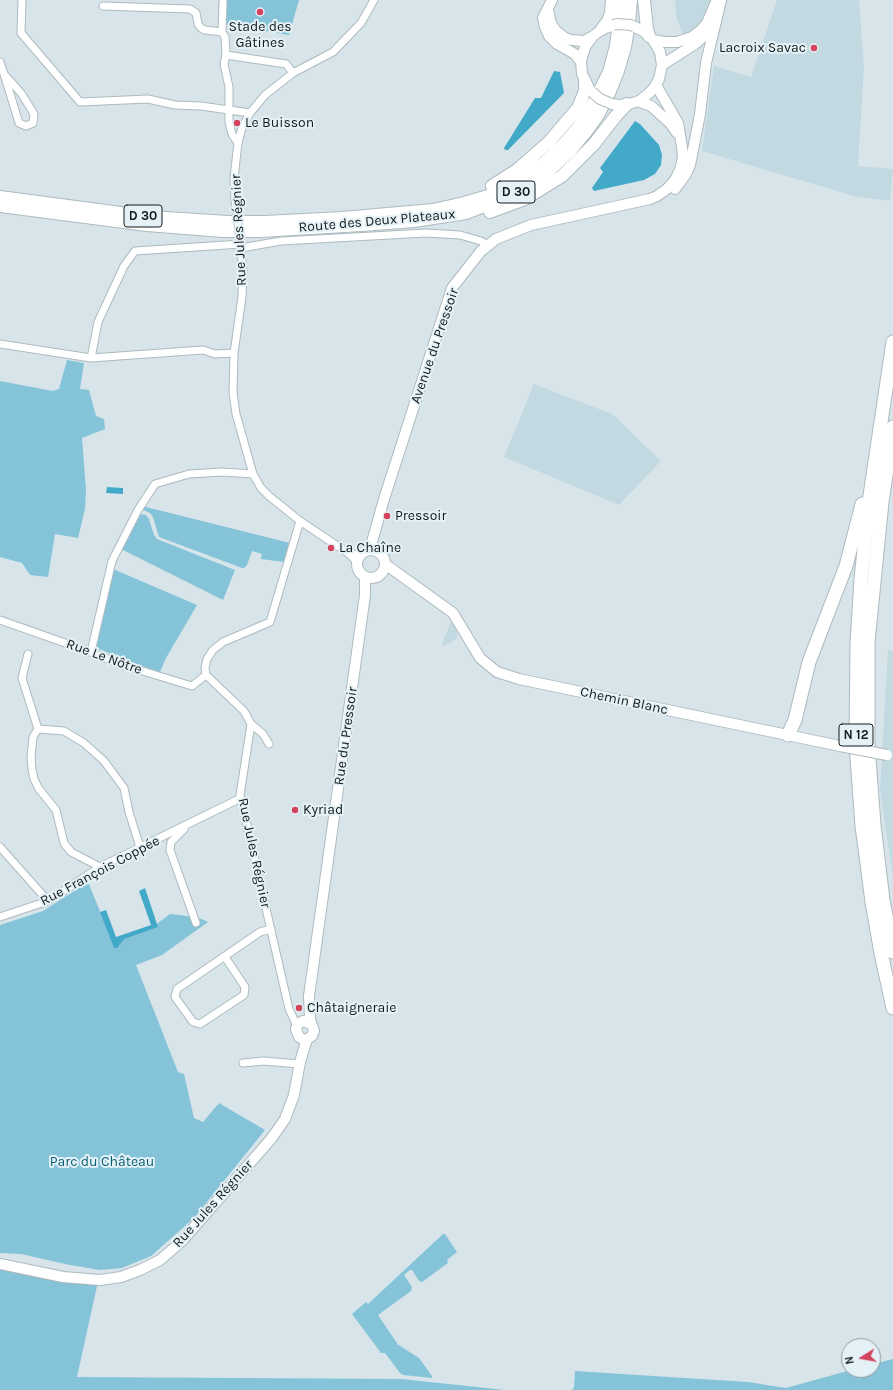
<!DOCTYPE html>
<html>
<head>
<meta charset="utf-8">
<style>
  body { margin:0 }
  #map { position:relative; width:893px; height:1390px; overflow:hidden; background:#d7e5ea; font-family:Karla,sans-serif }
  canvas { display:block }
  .north { position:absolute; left:841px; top:1338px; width:40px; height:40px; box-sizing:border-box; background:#e4f2f7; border:1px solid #919c9f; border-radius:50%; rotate:259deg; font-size:11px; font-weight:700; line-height:16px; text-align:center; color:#151a1b }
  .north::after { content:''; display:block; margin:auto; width:14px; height:18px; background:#d4445c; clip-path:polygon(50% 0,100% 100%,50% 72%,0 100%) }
</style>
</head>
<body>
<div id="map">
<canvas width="893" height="1390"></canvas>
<div class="north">N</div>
</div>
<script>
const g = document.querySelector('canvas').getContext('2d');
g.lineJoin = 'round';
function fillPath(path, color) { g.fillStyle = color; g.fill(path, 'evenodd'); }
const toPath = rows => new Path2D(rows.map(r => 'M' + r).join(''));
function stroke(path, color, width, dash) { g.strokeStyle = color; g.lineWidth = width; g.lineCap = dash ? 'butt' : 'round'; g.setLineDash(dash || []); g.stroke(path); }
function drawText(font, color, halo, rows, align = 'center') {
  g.font = font + ' Karla,sans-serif'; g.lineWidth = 4; g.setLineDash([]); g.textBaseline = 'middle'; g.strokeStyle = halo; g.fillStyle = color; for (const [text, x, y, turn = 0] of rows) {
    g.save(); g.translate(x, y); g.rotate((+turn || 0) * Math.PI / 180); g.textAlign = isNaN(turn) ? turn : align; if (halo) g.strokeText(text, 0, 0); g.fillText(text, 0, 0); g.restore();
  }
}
fillPath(toPath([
  [675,0,713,0,708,16,693,34,683,35,676,16],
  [777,0,859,0,864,67,858,166,893,169,890,201,857,197,702,151,714,66,751,77],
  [534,384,612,414,661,461,619,505,504,457],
  [451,622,457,630,457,638,448,644,441,646],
  [888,650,893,652,893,879,880,789]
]), '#c3d9e1');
fillPath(toPath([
  [225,0,299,0,289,35,225,24],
  [67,360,84,363,80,389,89,390,96,416,104,419,105,429,82,438,86,490,85,509,78,538,55,534,48,577,30,575,22,563,0,557,0,381,53,391,59,389],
  [142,506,290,543,284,562,261,559,262,554,252,551,247,565,244,568,242,568,159,537,153,517,150,513,141,509],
  [139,514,146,515,149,519,154,535,157,539,235,570,223,600,121,549],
  [113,569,197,605,166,658,160,672,131,662,99,649,96,644],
  [88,882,112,940,154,926,170,914,180,915,199,918,208,922,162,955,136,965,178,1072,184,1074,194,1118,203,1122,219,1103,265,1130,194,1218,151,1256,122,1268,100,1270,70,1265,21,1254,0,1253,0,925,43,911],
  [443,1234,445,1234,457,1252,447,1260,448,1263,422,1282,419,1281,412,1270,410,1270,404,1275,412,1287,411,1291,378,1315,397,1343,397,1344,419,1358,432,1376,432,1378,403,1375,400,1373,385,1353,381,1353,352,1314,366,1302,368,1304],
  [0,1266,99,1277,77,1377,401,1379,505,1390,0,1390],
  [893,1359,893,1390,571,1390,574,1388,575,1371,748,1382,786,1388,851,1370,873,1370,873,1364]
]), '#85c3d9');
fillPath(toPath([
  [554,71,560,72,564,93,511,147,508,150,505,150,504,148,535,98,541,98],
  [635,121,640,124,659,145,662,155,661,165,655,174,644,180,594,191,592,188,603,172,600,168],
  [107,487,123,488,123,494,106,493],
  [145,888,158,927,124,939,117,948,114,948,100,912,106,910,116,937,151,925,139,891]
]), '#43a9c9');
const street = toPath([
  [22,0,21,33,80,102,148,99,175,105,201,106,250,113],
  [223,2,222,32,225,37,226,55,224,64,229,87,229,122,232,134,238,143],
  [103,6,190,9,196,13,198,24,201,28,205,30,222,32],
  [226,55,286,64,293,73],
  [0,62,4,74,19,123,26,126,33,123,34,114,21,93,4,74],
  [235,200,234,178,238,143,242,128,250,113,265,95,293,73,333,52,361,23,374,0],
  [240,240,243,271,242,297,234,353,233,392,236,414,253,474,261,488,269,496,300,521,348,553,356,561],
  [241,248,281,241,426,233,460,235,481,241,488,245],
  [0,344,91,358,203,350,215,354,234,353],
  [91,358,98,322,124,266,135,251,241,244],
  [348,553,359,555],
  [0,620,85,650,126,666,192,686,206,675],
  [91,652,112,561,138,510,155,484,189,474,222,472,253,474],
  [28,654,22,678,38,729,33,737,31,757,32,769,34,779,39,789,56,810,64,843,71,852,100,867],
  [251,724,263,734,269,744],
  [38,729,64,731,84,743,104,761,124,788,129,812,140,847],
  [184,829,171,842,170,850,196,923],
  [0,847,48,901],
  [0,917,48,901,100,867,241,798],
  [225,957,245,987,244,995,200,1024,193,1022,175,997,177,989,260,932,271,929],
  [297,1026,289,1009,240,795,251,724,244,711,206,675,205,668,207,659,213,650,223,642,270,622,300,521],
  [243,1063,263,1061,299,1064]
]);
const secondary = toPath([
  [552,0,543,18,545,27,549,36,557,44,575,54,581,62],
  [548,10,551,24,556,31,565,38,571,40,584,41,593,36],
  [653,40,664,42,677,42,692,37,701,30,707,23,716,2],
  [662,65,695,44,705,35,713,22],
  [589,88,582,74,581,61,585,47,593,36,604,28,609,27],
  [638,101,651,106,670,123,677,133],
  [612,104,619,105,629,104,639,101,647,95,654,88,659,79,662,65,660,52,653,40,643,31,635,27],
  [675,189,686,174,690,165,700,114,706,63,721,0],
  [370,549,384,499,452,288,481,251,496,239,531,225,650,199,657,196,667,189,675,180,680,170,683,157,682,147,678,123,656,85],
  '357 564a14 14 0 1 1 28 0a14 14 0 1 1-28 0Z',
  [385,564,453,613,480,658,497,672,519,679,840,746],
  [311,1024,303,1021,298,1024,296,1029,299,1037,304,1040,307,1039,312,1036,314,1031,310,1019,309,996,365,595,365,577],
  [0,1264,63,1277,100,1280,121,1277,140,1270,160,1260,182,1241,271,1139,285,1119,294,1095,300,1062,307,1039]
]);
const primary = toPath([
  [644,0,647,29,649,36],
  [602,29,608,21,611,13,612,0],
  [492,186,517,170,549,142,578,108,585,91,585,82],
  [0,197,151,217,228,222,265,222,342,218,433,210,464,203,488,196,504,189,527,175,545,162,563,145,579,126,593,104,609,72,616,46,622,0],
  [0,206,147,225,223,231,261,231,361,225,414,221,466,213,511,196,534,181,552,168,570,151,585,133,598,115,610,91,618,71,625,47,629,23,631,0],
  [490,212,525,199,562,176,594,144,615,117,627,104]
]);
const highway = toPath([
  [893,342,869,502,861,579,857,644,856,744,862,826,872,902,881,953,893,1008],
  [893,427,882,502,868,642,868,745,874,825,883,900,893,952],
  [788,735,795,720,809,662,846,566,862,504]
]);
stroke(street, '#adbabf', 9);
stroke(secondary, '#adbabf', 12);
stroke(primary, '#adbabf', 14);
stroke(highway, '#adbabf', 15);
stroke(street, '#fff', 7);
stroke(secondary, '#fff', 10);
stroke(primary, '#fff', 12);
stroke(highway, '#fff', 13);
const streetBridge = toPath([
  [235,200,240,240]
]);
const secondaryBridge = toPath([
  [613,25,617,24,631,25,635,27],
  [592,92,600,99,612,104],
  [840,746,887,755]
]);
stroke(streetBridge, '#adbabf', 9, []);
stroke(secondaryBridge, '#adbabf', 12, []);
stroke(streetBridge, '#fff', 7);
stroke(secondaryBridge, '#fff', 10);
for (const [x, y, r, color] of [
  [260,12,4,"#d4445c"],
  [814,48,4,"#d4445c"],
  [237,123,4,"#d4445c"],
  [387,516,4,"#d4445c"],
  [331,548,4,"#d4445c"],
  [295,810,4,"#d4445c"],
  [299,1008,4,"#d4445c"]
]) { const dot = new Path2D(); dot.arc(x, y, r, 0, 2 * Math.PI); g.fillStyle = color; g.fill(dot); stroke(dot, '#e4f2f7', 1.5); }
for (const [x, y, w] of [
  [516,192,38],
  [143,216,38],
  [856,735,34]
]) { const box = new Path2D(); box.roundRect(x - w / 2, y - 11, w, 22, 3); g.fillStyle = '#e4f2f7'; g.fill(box); stroke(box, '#151a1b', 1); }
drawText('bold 13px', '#151a1b', null, [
  ["D 30",516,192],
  ["D 30",143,216],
  ["N 12",856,735]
]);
drawText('14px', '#151a1b', '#e4f2f7', [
  ["Stade des",260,27,"center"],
  ["Gâtines",260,43,"center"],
  ["Lacroix Savac",806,48,"right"],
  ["Le Buisson",245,123],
  ["Pressoir",395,516],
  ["La Chaîne",339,548],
  ["Kyriad",303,810],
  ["Châtaigneraie",307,1008]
], 'left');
drawText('14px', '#151a1b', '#e4f2f7', [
  ["Route des Deux Plateaux",377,221,-5],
  ["Rue Jules Régnier",239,230,-93],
  ["Avenue du Pressoir",435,346,-71],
  ["Rue Le Nôtre",104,657,20],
  ["Chemin Blanc",624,701,12],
  ["Rue du Pressoir",346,736,-82],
  ["Rue Jules Régnier",254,853,78],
  ["Rue François Coppée",100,871,-28],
  ["Rue Jules Régnier",213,1204,-48]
]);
drawText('14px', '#075d73', '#e4f2f7', [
  ["Parc du Château",102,1162]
]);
</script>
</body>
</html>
